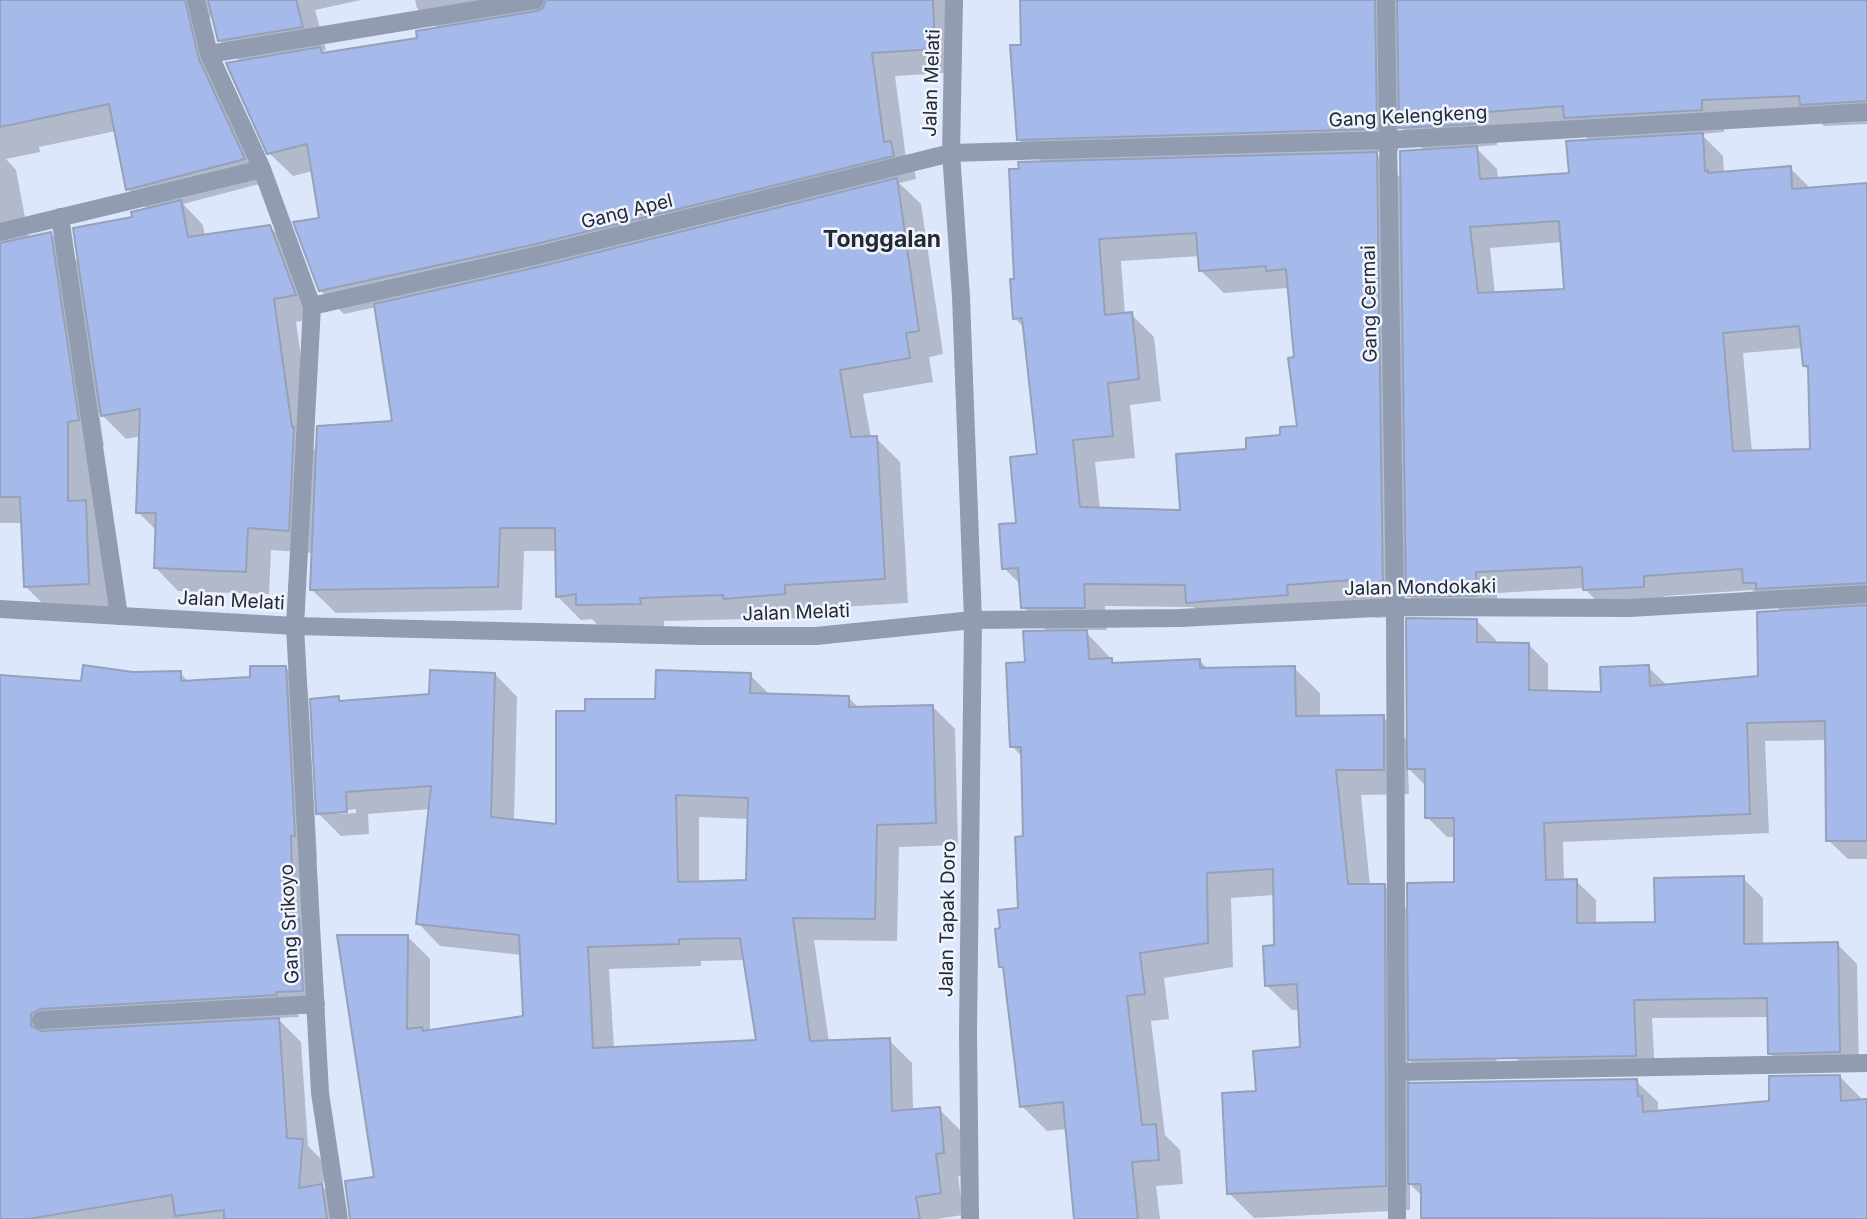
<!DOCTYPE html>
<html>
<head>
<meta charset="utf-8">
<style>
  body { margin:0 }
  canvas { display:block; background:#dde7fc }
</style>
</head>
<body>
<canvas width="1867" height="1219"></canvas>
<script>
const g = document.querySelector('canvas').getContext('2d');
g.lineJoin = 'round';
function fillPath(path, color) { g.fillStyle = color; g.fill(path, 'evenodd'); }
const toPath = rows => new Path2D(rows.map(r => 'M' + r).join(''));
function stroke(path, color, width, dash) { g.strokeStyle = color; g.lineWidth = width; g.lineCap = dash ? 'butt' : 'round'; g.setLineDash(dash || []); g.stroke(path); }
function drawText(font, color, halo, rows, align = 'center') {
  g.font = font + ' Inter,sans-serif'; g.lineWidth = 5; g.setLineDash([]); g.textBaseline = 'middle'; g.strokeStyle = halo; g.fillStyle = color; for (const [text, x, y, turn = 0] of rows) {
    g.save(); g.translate(x, y); g.rotate((+turn || 0) * Math.PI / 180); g.textAlign = isNaN(turn) ? turn : align; if (halo) g.strokeText(text, 0, 0); g.fillText(text, 0, 0); g.restore();
  }
}
fillPath(toPath([
  [0,0,361,0,315,10,326,50,322,51,325,54,419,39,438,29,417,8,415,0,955,0,958,72,895,76,906,158,914,167,916,179,899,183,921,204,943,354,929,357,933,382,863,394,871,438,876,438,900,462,908,603,808,609,809,617,749,622,746,619,664,621,664,627,602,629,592,619,581,620,557,596,557,551,524,551,522,610,336,613,311,589,313,553,271,550,269,594,178,591,155,567,157,531,138,512,141,436,126,439,99,412,104,446,94,448,94,511,112,529,114,610,52,613,25,586,23,523,0,523],
  [212,11,219,40,241,62,269,153,293,176,313,171,321,220,320,290,344,314,376,307,394,423,318,453,314,449,296,322,318,318,293,250,270,227,205,236,203,225,183,204,267,182,208,27],
  [116,131,128,189,148,210,134,219,80,264,50,233,29,239,16,170,6,159,40,152,39,147],
  [1021,0,1867,0,1867,124,1824,126,1816,118,1724,122,1724,132,1701,134,1723,156,1724,174,1790,168,1811,189,1867,185,1867,859,1848,859,1828,840,1827,740,1765,741,1769,833,1563,842,1564,881,1576,881,1596,900,1596,925,1656,923,1743,878,1763,898,1763,946,1837,944,1857,964,1859,1071,1789,1072,1770,1053,1769,1017,1652,1018,1655,1075,1537,1077,1496,1041,1497,1078,1429,1079,1409,1060,1410,1085,1499,1104,1501,1219,1425,1219,1423,1197,1410,1184,1410,1210,1254,1218,1229,1193,1258,1092,1302,1049,1300,1010,1292,1010,1266,985,1276,947,1275,895,1231,898,1233,967,1164,978,1169,1019,1151,1021,1165,1135,1180,1150,1183,1184,1156,1186,1160,1219,1076,1219,1067,1129,1047,1131,1022,1106,1006,971,1001,967,1019,909,1025,838,1023,758,1012,746,1027,664,1048,632,1023,607,1021,585,1004,568,1039,456,1025,329,1015,318,1021,170,1043,163,1018,139,1023,46],
  [1398,124,1425,151,1402,179,1374,152,1398,151],
  [1577,129,1590,141,1571,175,1498,180,1497,169,1475,147,1497,145,1496,135],
  [1563,242,1566,290,1495,294,1490,248],
  [1200,256,1201,271,1224,293,1286,288,1290,292,1299,427,1282,436,1182,512,1100,509,1095,462,1135,458,1130,405,1161,401,1154,337,1131,314,1125,315,1121,261],
  [1803,348,1804,366,1810,371,1812,451,1752,453,1743,353],
  [1584,588,1605,610,1664,608,1664,596,1752,590,1766,604,1773,603,1782,612,1760,678,1668,686,1648,667,1603,693,1548,692,1548,664,1529,645,1496,644,1496,640,1476,620,1409,742,1383,717,1320,718,1320,693,1294,668,1208,669,1199,660,1116,664,1084,630,1107,630,1105,606,1193,607,1211,625,1310,617,1361,603,1376,618,1405,616,1405,592,1429,616,1497,616,1497,593],
  [1408,768,1427,787,1427,817,1447,837,1456,837,1456,884,1409,911,1384,886,1370,886,1361,795,1409,794],
  [285,667,308,690,317,858,313,858,315,936,321,943,325,1013,298,1014,299,1017,277,1018,301,1042,308,1146,325,1163,323,1187,344,1209,346,1219,0,1219,0,677,82,683,133,674,180,673,189,682,252,679],
  [495,674,517,697,514,821,558,826,587,713,656,701,750,675,770,695,848,697,859,708,933,707,955,729,958,845,899,847,897,941,814,940,829,1042,889,1040,912,1063,913,1111,939,1109,962,1132,966,1175,958,1176,963,1215,937,1219,352,1219,376,1178,407,936,430,959,430,1031,525,1017,522,955,440,946,418,923,430,809,368,814,369,834,341,836,318,813,338,698,343,703,431,695],
  [356,809,356,813,337,814,337,811],
  [699,817,749,819,748,882,699,883],
  [746,960,758,1041,614,1048,609,969,701,966,701,961],
  [1840,1077,1861,1098,1861,1101,1867,1100,1867,1219,1543,1219,1521,1083,1636,1081,1658,1102,1658,1113,1771,1102]
]), '#0003');
const building = toPath([
  [0,0,185,0,199,59,245,159,126,190,109,104,0,127,0,0],
  [208,0,296,0,303,27,218,41,208,0],
  [546,0,933,0,935,49,872,53,884,142,891,141,894,156,536,244,319,291,293,222,319,218,307,144,267,154,226,63,320,47,322,53,417,38,416,31,537,11,543,8,546,0],
  [1020,0,1375,0,1377,129,1017,140,1010,45,1021,45,1020,0],
  [1397,0,1867,0,1867,101,1800,105,1799,96,1702,100,1702,110,1564,118,1563,106,1474,113,1475,124,1399,128,1397,0],
  [1703,133,1705,171,1708,170,1708,173,1791,166,1792,189,1867,183,1867,583,1756,589,1756,583,1743,583,1742,569,1644,576,1644,587,1583,590,1582,567,1476,572,1477,596,1406,596,1400,151,1477,146,1480,179,1569,173,1566,141,1703,133],
  [1559,221,1564,289,1478,293,1470,227,1559,221],
  [1799,326,1803,366,1808,366,1810,449,1733,451,1723,333,1799,326],
  [1377,152,1383,594,1352,596,1351,580,1287,585,1288,595,1186,603,1185,585,1084,584,1085,608,1021,608,1018,568,1002,569,999,524,1016,523,1010,457,1037,454,1022,318,1013,319,1010,279,1014,279,1009,169,1019,169,1018,162,1377,152],
  [1196,233,1199,271,1266,266,1266,271,1286,269,1294,357,1288,358,1297,426,1280,427,1280,435,1246,438,1246,449,1176,454,1180,510,1080,507,1073,440,1113,436,1108,383,1139,379,1132,312,1105,315,1099,239,1196,233],
  [897,178,919,331,906,333,910,358,840,370,851,437,877,436,885,579,785,585,785,594,724,599,723,595,640,598,641,604,576,605,576,594,556,597,555,528,500,528,498,587,310,590,317,426,392,421,374,304,542,266,897,178],
  [181,200,188,237,270,225,296,295,274,299,292,427,294,427,289,531,248,528,246,572,154,568,156,513,136,513,140,409,101,416,73,228,132,217,131,212,181,200],
  [51,232,79,420,68,422,68,501,86,500,89,584,24,587,20,497,0,497,0,243,51,232],
  [1867,605,1867,841,1826,841,1825,721,1747,723,1750,814,1544,823,1546,880,1577,879,1577,923,1655,922,1654,878,1744,876,1744,944,1838,942,1840,1052,1768,1054,1767,998,1634,1000,1636,1056,1408,1060,1407,883,1454,882,1454,818,1425,818,1425,769,1407,769,1406,618,1477,619,1477,642,1529,643,1529,690,1601,692,1600,667,1649,665,1650,686,1758,676,1757,612,1867,605],
  [1087,630,1089,659,1112,658,1112,663,1200,659,1200,668,1295,666,1296,716,1384,715,1384,770,1336,770,1348,884,1385,884,1386,1186,1227,1194,1222,1093,1256,1091,1253,1051,1300,1047,1297,984,1265,986,1263,946,1274,945,1273,869,1207,873,1208,943,1140,953,1145,994,1127,996,1142,1125,1156,1124,1159,1160,1132,1162,1138,1219,1074,1219,1063,1102,1020,1107,1003,967,999,967,995,929,1000,928,998,910,1018,908,1015,837,1023,836,1021,747,1010,747,1006,663,1025,662,1023,631,1087,630],
  [83,665,133,672,181,671,181,681,250,677,250,666,286,666,295,836,291,836,293,919,299,918,303,991,276,992,277,995,40,1009,31,1014,31,1026,42,1031,279,1018,287,1138,303,1139,299,1188,322,1184,327,1219,224,1219,224,1210,175,1216,172,1195,28,1219,0,1219,0,675,81,681,83,665],
  [430,670,495,673,491,817,556,824,556,711,585,711,585,699,655,699,656,670,751,673,750,693,849,696,849,707,933,705,936,823,877,825,875,919,793,918,810,1041,890,1038,892,1111,940,1107,944,1153,936,1154,941,1193,916,1197,920,1219,350,1219,345,1181,374,1177,337,935,408,935,407,1029,422,1027,423,1031,523,1016,519,935,416,924,431,786,346,792,347,812,316,814,310,699,339,696,339,701,429,694,430,670],
  [676,795,748,798,746,880,678,882,676,795],
  [740,938,756,1040,593,1048,588,947,679,944,679,939,740,938],
  [1840,1075,1841,1101,1867,1099,1867,1219,1421,1218,1421,1184,1408,1184,1408,1083,1637,1079,1638,1096,1642,1096,1643,1112,1769,1101,1769,1076,1840,1075]
]);
fillPath(building, '#a5baeb');
stroke(building, '#96a0b9', 2);
stroke(toPath([
  [1386,0,1395,607,1397,1219],
  [209,54,535,0],
  [262,169,312,306,295,626,320,1093,339,1219],
  [60,217,119,616],
  [0,232,262,169,209,54,196,0],
  [312,306,539,255,951,153,1388,140,1867,112],
  [41,1020,316,1004],
  [1398,1072,1867,1063],
  [970,1219,968,1032,973,620,1180,618,1395,607,1630,608,1867,594]
]), '#929cb1', 18);
stroke(toPath([
  [0,609,295,626,700,636,816,636,973,620,961,297,951,153,954,0]
]), '#929cb1', 18);
drawText('19px', '#252933', '#eff4fe', [
  ["Jalan Melati",932,83,-88],
  ["Gang Kelengkeng",1408,117,-3],
  ["Gang Apel",627,212,-14],
  ["Gang Cermai",1370,304,-91],
  ["Jalan Mondokaki",1420,588,-1],
  ["Jalan Melati",231,601,3],
  ["Jalan Melati",796,613,-2],
  ["Jalan Tapak Doro",948,919,-89],
  ["Gang Srikoyo",290,924,-93]
]);
drawText('bold 23px', '#252933', '#eff4fe', [
  ["Tonggalan",882,240]
]);
</script>
</body>
</html>
